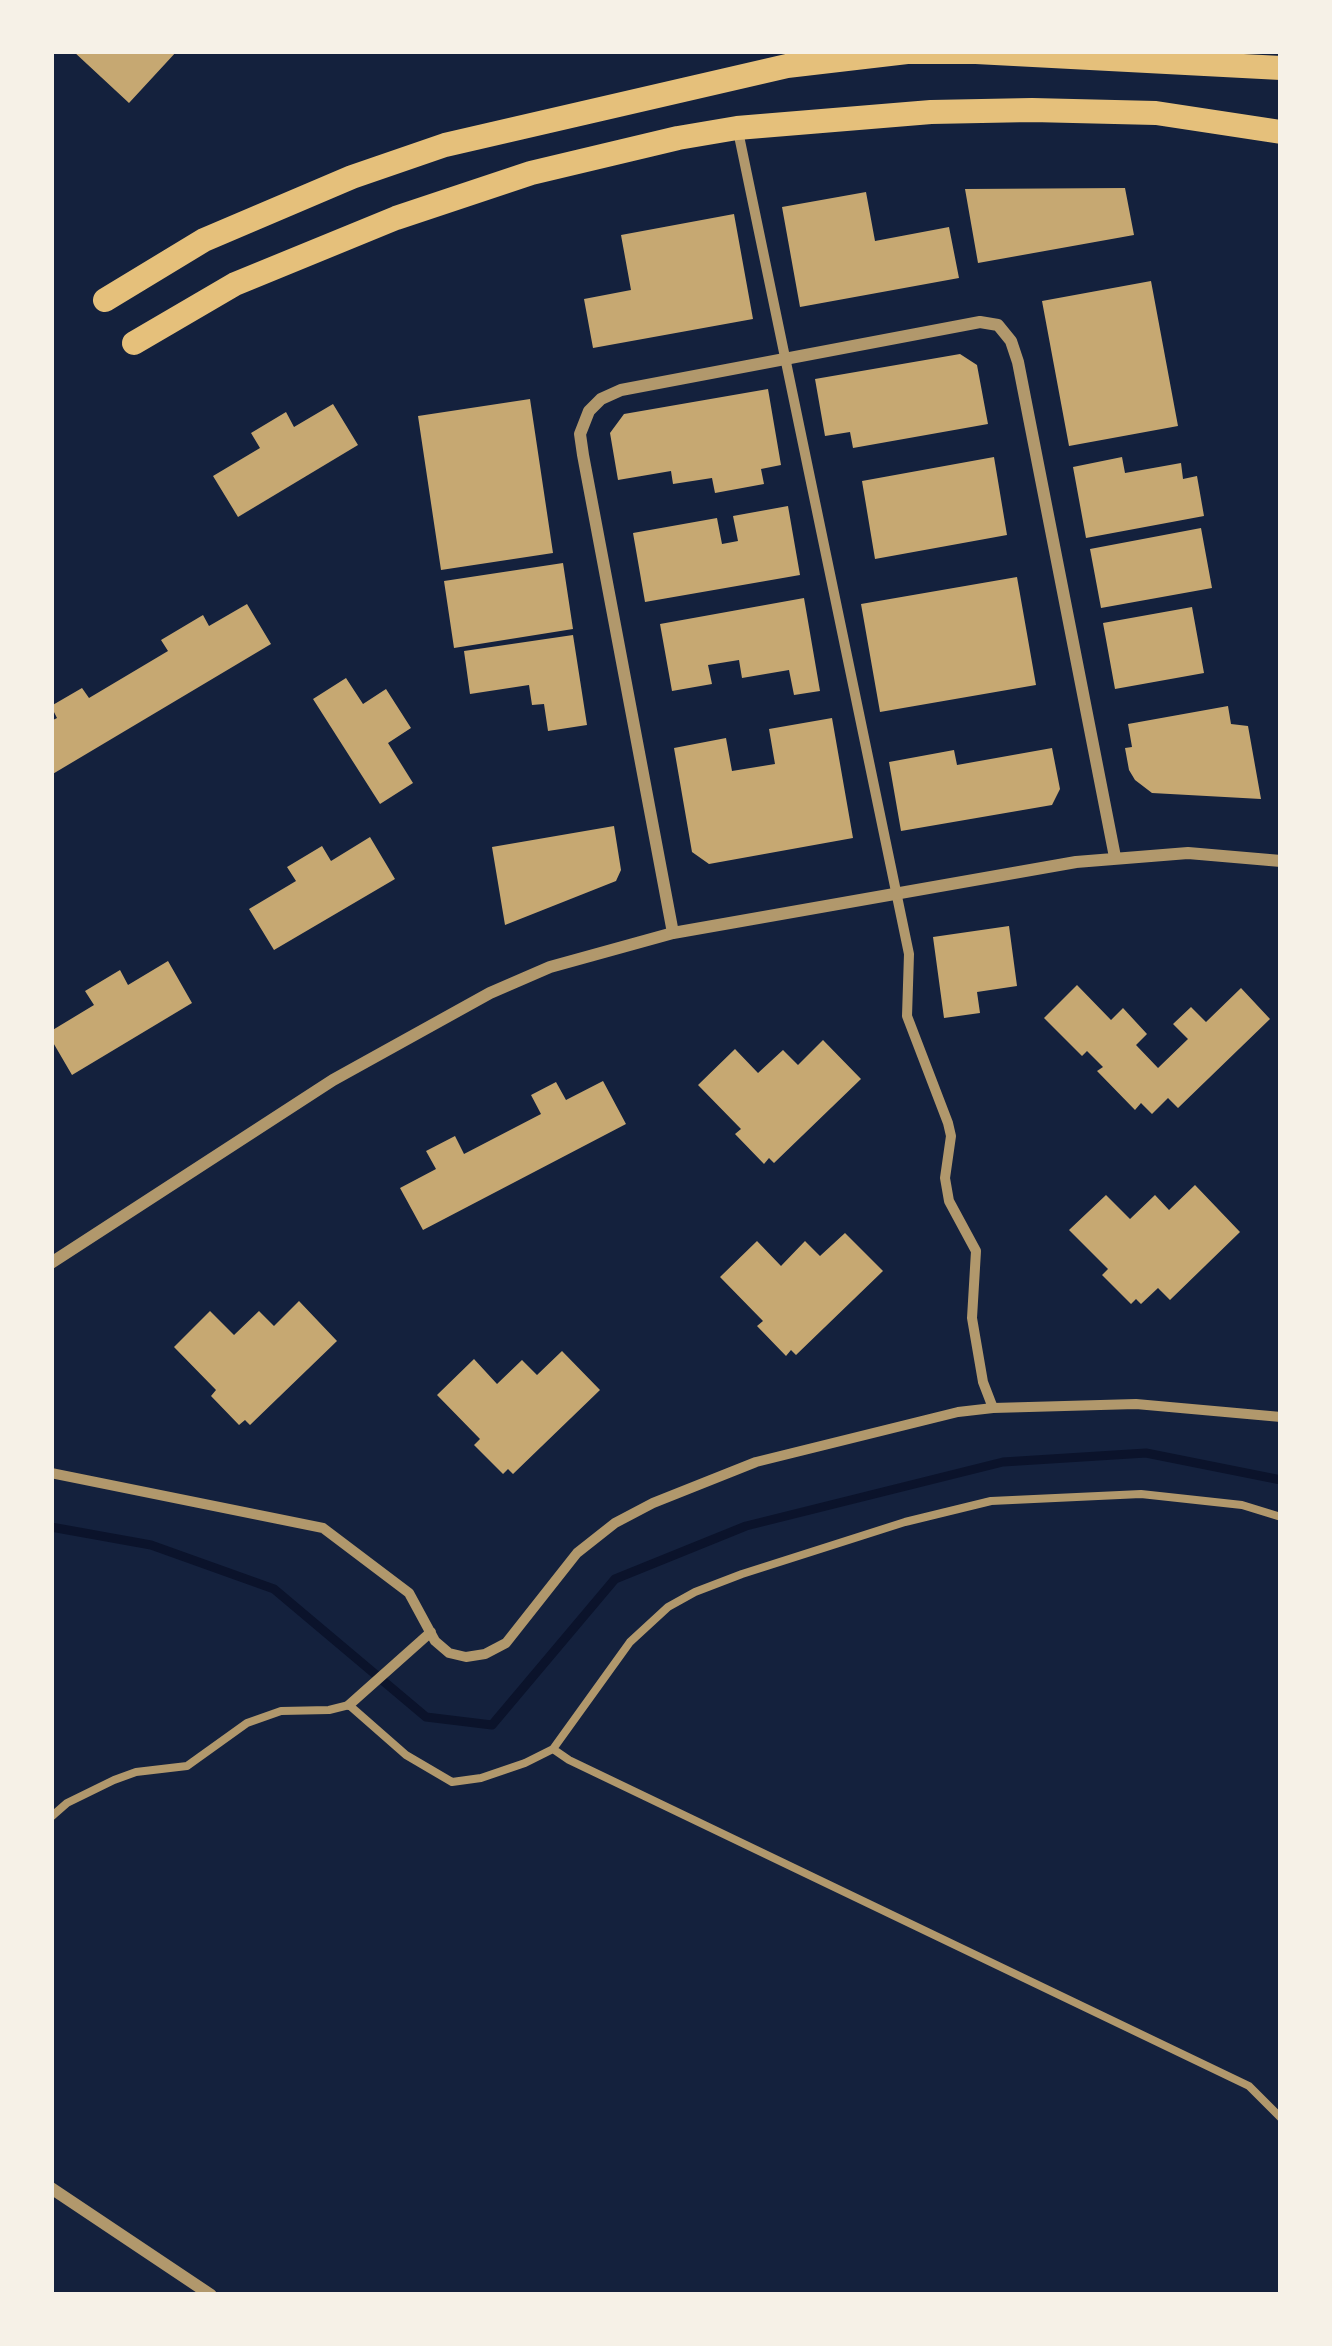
<!DOCTYPE html>
<html>
<head>
<meta charset="utf-8">
<style>
  body { margin:0 }
  #map { position:relative; width:1332px; height:2346px; overflow:hidden; background:#14213d; font-family:"IBM Plex Sans",sans-serif }
  canvas { display:block }
  .frame { position:absolute; inset:0; border:54px solid #f6f1e7; pointer-events:none }
</style>
</head>
<body>
<div id="map">
<canvas width="1332" height="2346"></canvas>
<div class="frame"></div>
</div>
<script>
const g = document.querySelector('canvas').getContext('2d');
g.lineJoin = 'round';
const toPath = rows => new Path2D(rows.map(r => 'M' + r).join(''));
function stroke(path, color, width, dash) { g.strokeStyle = color; g.lineWidth = width; g.lineCap = dash ? 'butt' : 'round'; g.setLineDash(dash || []); g.stroke(path); }
function fillPath(path, color) { g.fillStyle = color; g.fill(path, 'evenodd'); }
stroke(toPath([
  [51,1527,151,1545,274,1589,426,1717,492,1725,615,1579,746,1526,1003,1462,1146,1453,1281,1480]
]), '#0b132b', 9);
fillPath(toPath([
  [73,51,177,51,129,103],
  [1125,188,1134,235,978,263,965,189],
  [866,192,875,241,949,227,959,278,800,307,782,207],
  [734,214,753,319,593,348,584,299,631,290,621,235],
  [1151,281,1178,426,1069,446,1042,301],
  [960,354,977,365,988,424,853,448,850,432,825,436,815,379],
  [768,389,781,465,761,469,764,484,715,493,712,478,673,484,671,471,618,480,610,433,624,414],
  [530,399,553,553,441,570,418,416],
  [333,404,358,445,238,517,213,476,260,448,251,433,286,412,294,427],
  [994,457,1007,535,875,559,862,481],
  [1122,457,1125,473,1181,463,1183,479,1197,476,1204,516,1086,538,1073,467],
  [788,506,800,575,645,602,633,533,717,518,722,544,738,541,733,516],
  [1201,528,1212,588,1101,608,1090,549],
  [563,563,573,629,454,648,444,581],
  [1017,577,1036,685,880,712,861,604],
  [804,598,820,691,794,695,789,670,742,678,739,660,708,665,712,684,672,691,660,624],
  [247,604,271,644,51,775,51,721,57,718,51,706,82,688,89,698,168,651,161,640,203,615,209,626],
  [1192,607,1204,673,1115,689,1103,623],
  [573,635,587,725,548,731,544,704,532,705,529,685,470,694,464,651],
  [346,678,363,704,386,689,411,728,388,743,413,783,380,804,313,699],
  [1228,706,1231,724,1248,726,1261,799,1152,793,1135,780,1129,770,1125,748,1132,747,1128,724],
  [832,718,853,838,709,864,692,852,674,748,726,738,732,771,775,764,769,729],
  [1052,748,1060,789,1052,805,901,831,889,762,954,750,957,765],
  [614,826,621,870,616,881,505,925,492,847],
  [370,837,395,879,274,950,249,909,296,881,287,867,322,846,331,861],
  [1009,926,1017,986,977,992,980,1013,944,1018,933,937],
  [168,961,192,1003,72,1075,51,1039,51,1031,94,1005,85,991,120,970,128,985],
  [1077,985,1111,1020,1123,1008,1147,1034,1136,1045,1158,1068,1188,1039,1173,1024,1191,1007,1206,1022,1241,988,1270,1019,1178,1108,1168,1098,1152,1114,1141,1103,1135,1110,1097,1071,1103,1067,1087,1051,1082,1056,1044,1018],
  [823,1040,861,1079,774,1163,769,1158,764,1164,735,1134,741,1129,698,1085,735,1049,758,1073,783,1050,798,1065],
  [603,1081,626,1124,423,1230,400,1188,436,1169,426,1151,455,1136,464,1154,541,1114,531,1095,556,1082,566,1100],
  [1195,1185,1240,1232,1170,1300,1158,1288,1141,1304,1136,1299,1131,1304,1102,1275,1108,1269,1069,1230,1106,1195,1130,1219,1155,1195,1169,1210],
  [845,1233,883,1271,796,1355,791,1350,786,1356,757,1326,763,1321,720,1277,757,1241,781,1266,805,1241,820,1256],
  [299,1301,337,1341,250,1425,245,1420,239,1425,211,1396,216,1390,174,1347,210,1311,234,1335,259,1311,274,1326],
  [562,1351,600,1390,513,1474,508,1469,503,1474,474,1445,480,1439,437,1395,474,1359,497,1384,522,1360,537,1375]
]), '#c6a872');
stroke(toPath([
  [553,1749,569,1760,1249,2086,1281,2118],
  [51,1817,67,1803,114,1780,136,1772,187,1766,247,1723,281,1711,329,1710,349,1705,406,1755,452,1782,481,1778,525,1763,553,1749,630,1642,668,1607,695,1592,742,1574,905,1522,991,1501,1141,1494,1242,1505,1281,1517]
]), '#b1986c', 8);
stroke(toPath([
  [738,131,909,954,907,1016,948,1123,951,1136,945,1178,949,1201,976,1251,972,1318,983,1382,993,1408],
  [51,1473,323,1528,409,1593,435,1641,449,1653,466,1657,485,1654,506,1643,577,1553,615,1523,653,1503,756,1462,958,1412,993,1408,1136,1404,1281,1417],
  [349,1705,431,1632]
]), '#b1986c', 10);
stroke(toPath([
  [673,933,583,455,580,434,589,411,601,399,621,390,980,322,998,325,1011,341,1018,362,1115,857],
  [51,1263,333,1080,490,993,550,967,673,933,1076,862,1188,853,1281,861],
  [51,2188,211,2295]
]), '#b1986c', 12);
stroke(toPath([
  [105,300,204,240,352,177,445,145,787,66,907,52,976,52,1281,68],
  [134,343,235,284,396,218,531,173,678,138,737,128,931,112,1032,110,1156,113,1281,132]
]), '#e5c07b', 24);
</script>
</body>
</html>
